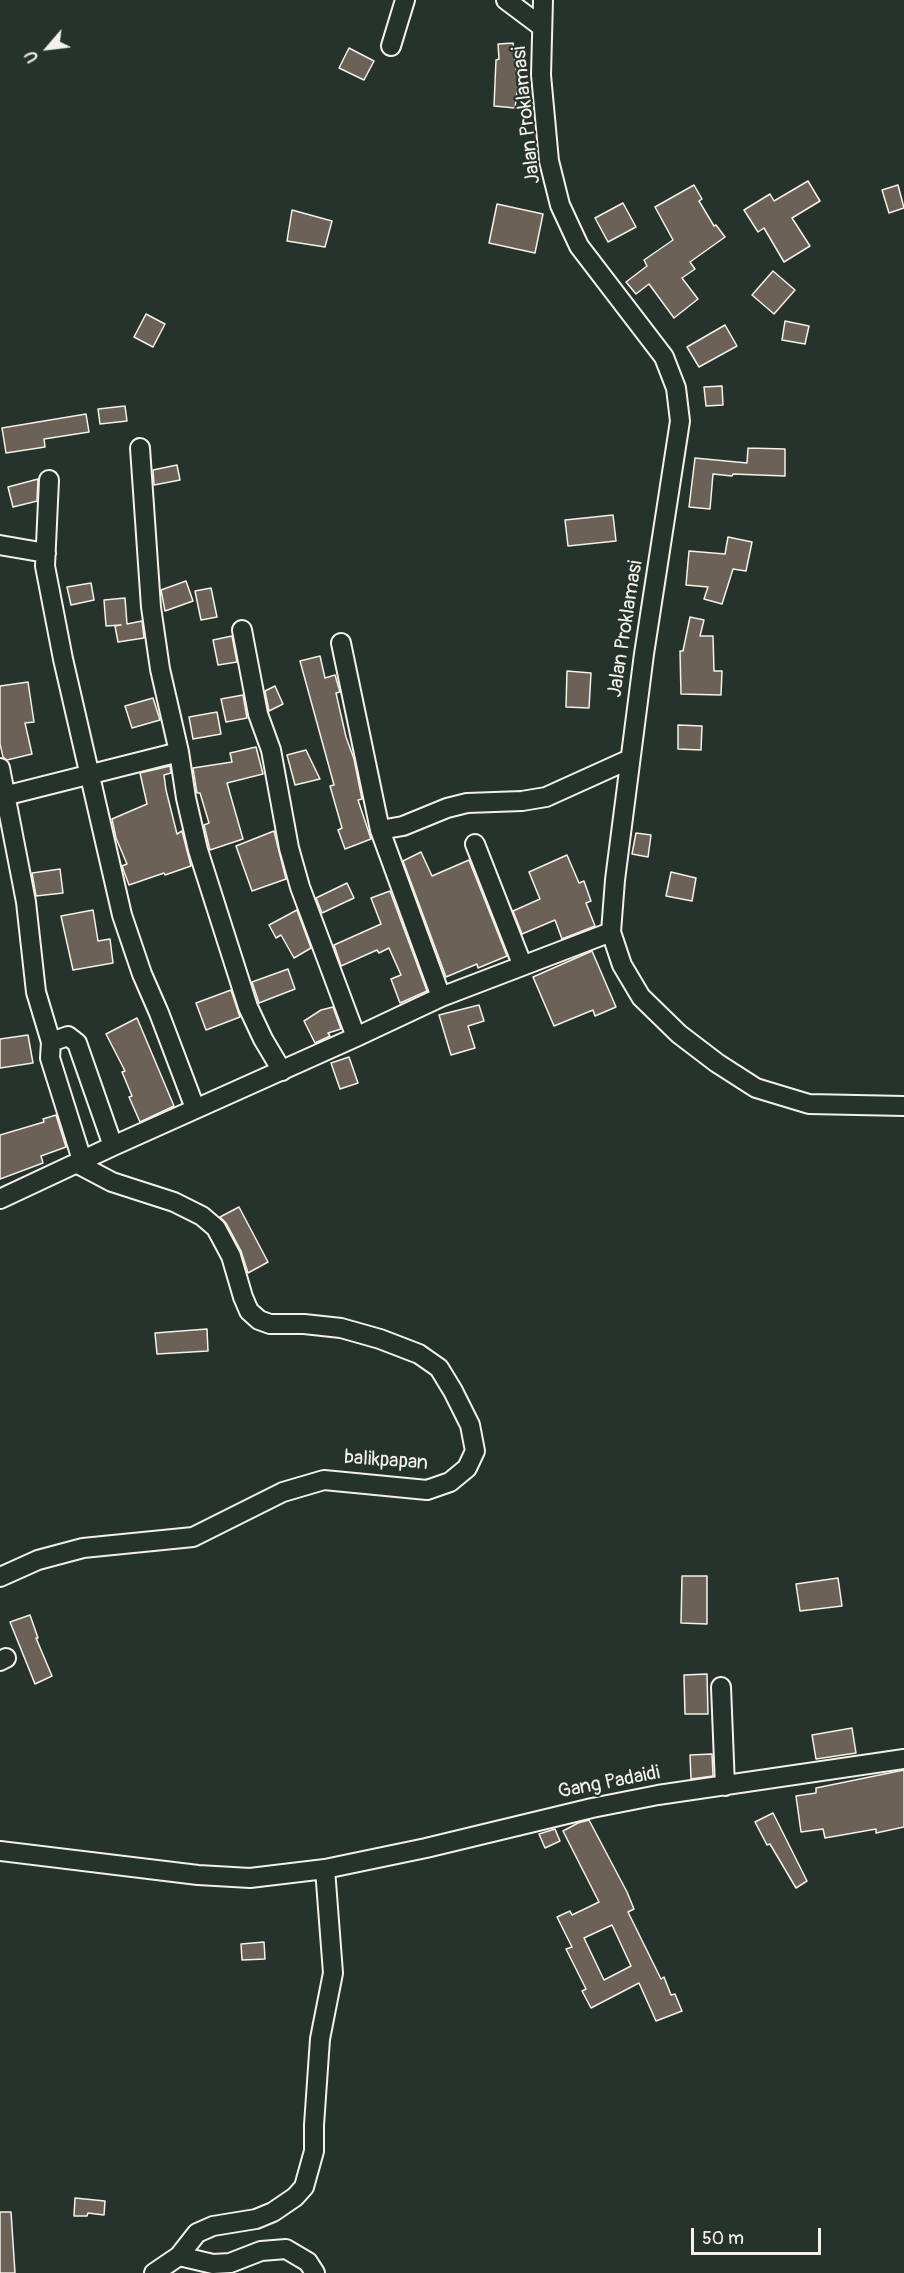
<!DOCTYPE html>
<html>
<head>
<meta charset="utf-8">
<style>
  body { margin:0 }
  #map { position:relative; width:904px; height:2273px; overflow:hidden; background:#26332d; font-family:Pangolin,sans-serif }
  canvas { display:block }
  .north { position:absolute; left:18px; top:18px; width:60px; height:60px; -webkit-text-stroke:4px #26332d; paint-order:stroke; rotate:242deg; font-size:16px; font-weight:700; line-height:24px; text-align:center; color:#f4f1e8 }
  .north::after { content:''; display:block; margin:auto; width:21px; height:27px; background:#f4f1e8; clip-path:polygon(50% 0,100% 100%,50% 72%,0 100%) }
  .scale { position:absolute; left:691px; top:2228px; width:130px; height:27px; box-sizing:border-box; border:3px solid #f4f1e8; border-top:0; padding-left:8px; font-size:18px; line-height:21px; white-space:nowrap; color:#f4f1e8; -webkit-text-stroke:4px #26332d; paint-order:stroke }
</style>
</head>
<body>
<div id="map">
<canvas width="904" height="2273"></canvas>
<div class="north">U</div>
<div class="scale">50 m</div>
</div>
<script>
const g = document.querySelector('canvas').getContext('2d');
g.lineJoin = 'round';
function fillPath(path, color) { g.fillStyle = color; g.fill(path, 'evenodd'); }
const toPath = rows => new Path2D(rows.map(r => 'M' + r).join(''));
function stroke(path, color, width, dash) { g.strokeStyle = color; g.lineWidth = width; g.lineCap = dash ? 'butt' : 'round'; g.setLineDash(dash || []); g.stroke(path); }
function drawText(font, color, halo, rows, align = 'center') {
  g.font = font + ' Pangolin,sans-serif'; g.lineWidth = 4.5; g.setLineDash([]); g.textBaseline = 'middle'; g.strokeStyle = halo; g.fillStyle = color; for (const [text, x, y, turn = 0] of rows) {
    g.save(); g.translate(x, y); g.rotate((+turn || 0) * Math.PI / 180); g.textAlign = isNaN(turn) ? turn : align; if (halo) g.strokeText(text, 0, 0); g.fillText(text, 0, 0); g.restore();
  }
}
const building = toPath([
  [513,43,518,84,515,108,494,106,496,60,499,59,498,44,513,43],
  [349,48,374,61,364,80,339,68,349,48],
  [808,181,820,201,792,218,810,246,784,262,764,228,758,232,744,210,770,194,774,201,808,181],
  [694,185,702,199,699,201,714,226,716,225,725,237,690,262,695,269,682,278,698,299,674,318,649,284,636,294,626,282,647,266,644,260,673,240,655,207,694,185],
  [898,185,904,208,889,213,882,190,898,185],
  [623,203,636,227,608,242,595,218,623,203],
  [497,204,543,214,535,253,489,243,497,204],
  [292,210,332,221,325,247,287,241,292,210],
  [773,271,795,290,774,314,752,295,773,271],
  [146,314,165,324,153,347,134,337,146,314],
  [785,321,809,326,805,344,782,340,785,321],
  [725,325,737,346,699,367,687,347,725,325],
  [722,386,723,405,706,406,704,387,722,386],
  [125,406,127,421,100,424,98,409,125,406],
  [86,414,89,432,44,439,45,447,6,453,2,428,86,414],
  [748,448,785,449,785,476,733,474,732,476,713,474,710,509,689,507,695,458,747,463,748,448],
  [177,465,180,480,154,485,153,470,177,465],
  [38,479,37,501,13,507,8,487,38,479],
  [613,515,616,541,568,546,565,520,613,515],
  [728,537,752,542,746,571,733,569,722,604,704,599,708,587,686,585,689,551,725,554,728,537],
  [186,581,193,601,165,611,161,590,186,581],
  [91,583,94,600,71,605,67,587,91,583],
  [211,588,217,617,201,620,195,591,211,588],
  [125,598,127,624,142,621,144,638,118,642,115,626,121,625,106,626,104,600,125,598],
  [690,617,704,620,700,636,713,636,714,671,722,671,721,695,681,694,680,651,683,651,690,617],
  [232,636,237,662,218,665,213,640,232,636],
  [320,656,325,678,335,675,340,692,336,693,346,737,354,759,362,799,358,800,371,839,345,849,338,830,342,828,330,786,334,785,300,661,320,656],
  [567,671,591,673,589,708,566,707,567,671],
  [28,682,34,722,25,723,32,754,7,760,3,757,0,744,0,686,28,682],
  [275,686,283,704,269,711,265,691,275,686],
  [243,695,247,718,226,722,221,699,243,695],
  [153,698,160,720,132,728,125,706,153,698],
  [217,712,221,734,193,739,189,717,217,712],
  [678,725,702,726,701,750,678,749,678,725],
  [256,747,263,774,227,783,243,839,210,850,204,825,209,823,200,793,197,793,193,768,232,762,230,753,256,747],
  [306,750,320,779,295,785,287,755,306,750],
  [170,766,171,773,164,775,166,790,177,834,182,831,191,866,165,875,164,873,129,885,122,866,127,864,116,838,112,819,147,804,140,773,170,766],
  [274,831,286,879,252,891,236,846,274,831],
  [636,833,651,835,648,857,632,854,636,833],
  [421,852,432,876,469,860,507,956,478,968,477,964,446,977,403,861,421,852],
  [567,855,579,883,584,881,591,901,586,903,595,926,562,939,555,920,522,934,513,911,540,899,529,872,567,855],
  [60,869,63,893,36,896,32,873,60,869],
  [671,872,696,878,692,901,666,896,671,872],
  [347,883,354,898,322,913,316,898,347,883],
  [390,891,427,991,400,1003,391,979,401,975,389,948,379,953,377,950,341,966,334,945,381,924,371,898,390,891],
  [93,910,98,941,110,939,113,963,73,970,61,916,93,910],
  [297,910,311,948,294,958,281,935,276,938,269,925,297,910],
  [592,951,616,1007,595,1016,593,1010,554,1026,533,977,592,951],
  [288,969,295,989,259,1003,252,982,288,969],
  [231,990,240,1017,206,1030,196,1003,231,990],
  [479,1005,484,1021,468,1026,475,1048,451,1055,439,1015,479,1005],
  [333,1007,341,1029,328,1033,330,1036,315,1043,304,1021,321,1010,333,1007],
  [137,1018,174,1106,140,1122,129,1097,132,1096,122,1072,125,1071,106,1034,137,1018],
  [28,1035,33,1063,0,1068,0,1039,28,1035],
  [349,1057,358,1083,340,1089,331,1063,349,1057],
  [56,1115,66,1147,41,1156,43,1163,0,1179,0,1135,44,1122,43,1119,56,1115],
  [239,1207,268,1262,248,1273,241,1251,226,1223,220,1217,239,1207],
  [207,1329,208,1351,157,1354,155,1333,207,1329],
  [682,1576,707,1576,707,1624,681,1623,682,1576],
  [838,1578,842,1606,800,1611,796,1584,838,1578],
  [30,1615,38,1638,36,1638,52,1676,35,1684,10,1622,30,1615],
  [707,1674,708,1714,685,1714,684,1675,707,1674],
  [852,1728,856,1753,816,1759,812,1735,852,1728],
  [712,1754,713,1776,691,1779,690,1755,712,1754],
  [904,1770,904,1827,876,1833,876,1829,825,1838,823,1829,801,1832,796,1796,816,1793,816,1788,904,1770],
  [773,1813,807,1881,796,1888,770,1844,767,1845,755,1822,773,1813],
  [589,1820,627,1892,634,1909,628,1912,661,1979,664,1977,671,1995,675,1994,682,2011,656,2021,639,1983,591,2008,582,1991,586,1989,566,1949,572,1947,557,1917,570,1911,572,1915,599,1902,563,1831,578,1823,589,1820],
  [612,1925,631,1966,604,1980,584,1938,612,1925],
  [555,1829,560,1841,545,1848,539,1834,555,1829],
  [264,1942,265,1959,242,1960,241,1944,264,1942],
  [75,2198,105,2201,104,2215,88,2213,87,2216,74,2216,75,2198],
  [0,2212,11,2212,15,2273,0,2273,0,2212]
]);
fillPath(building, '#6c6156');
stroke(building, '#f4f1e8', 1.5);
const minor = toPath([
  [506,0,542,27],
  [543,0,541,75,549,161,560,205,579,246,664,357,676,388,680,421,644,654,615,880,611,932,622,965,641,997,679,1034,717,1063,756,1088,809,1104,904,1106],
  [391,46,405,0],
  [140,448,151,607,160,669,179,752,186,798,198,850,248,1007,263,1039,282,1071],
  [49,480,45,566,63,659,122,915,142,974,159,1013,195,1108],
  [0,545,46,553],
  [242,630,258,714,271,750,289,848,300,887,356,1037],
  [341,643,380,830,403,826,447,808,467,803,522,801,546,797,630,759],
  [0,768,26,902,36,992,51,1042,50,1058,82,1160],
  [0,797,179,752],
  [380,830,441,997],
  [475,844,522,964],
  [51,1042,68,1036,77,1043,113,1146],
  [0,1199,113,1146,356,1037,441,997,611,932],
  [0,1577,38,1560,83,1548,193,1537,283,1492,324,1480,427,1490,450,1482,467,1468,475,1451,470,1425,453,1391,439,1368,419,1354,380,1339,341,1328,304,1324,270,1324,259,1320,249,1311,243,1297,231,1256,216,1228,202,1216,174,1202,112,1182,76,1163],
  [0,1661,6,1658],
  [721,1687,725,1786],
  [0,1851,198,1875,250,1878,325,1869,426,1848,592,1808,658,1795,904,1759],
  [179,2256,197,2233,213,2226,256,2219,273,2212,295,2197,304,2187,314,2151,314,2125,320,2039,333,1973,325,1869],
  [154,2273,179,2256,213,2264,230,2263,261,2251,286,2249,308,2262,315,2273]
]);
stroke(minor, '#f4f1e8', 22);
stroke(minor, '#26332d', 18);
drawText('20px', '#f4f1e8', '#26332d', [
  ["Jalan Proklamasi",527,115,-96],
  ["Jalan Proklamasi",626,629,-81],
  ["balikpapan",386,1461,4],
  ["Gang Padaidi",609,1783,-11]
]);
</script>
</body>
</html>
